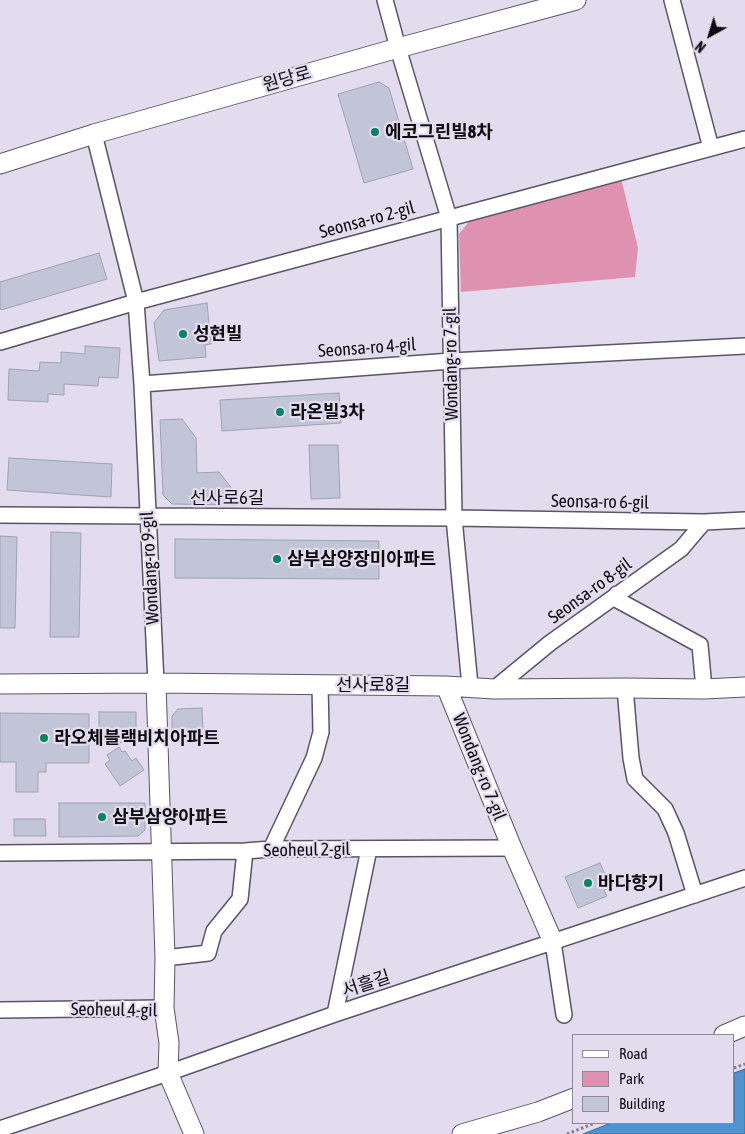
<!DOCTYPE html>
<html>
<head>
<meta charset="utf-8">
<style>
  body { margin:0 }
  #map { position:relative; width:745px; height:1134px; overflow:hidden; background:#e2dcee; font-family:"Asap Condensed",sans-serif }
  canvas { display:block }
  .legend { position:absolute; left:572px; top:1034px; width:162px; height:90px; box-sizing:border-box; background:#e2dcee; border:1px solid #8d8996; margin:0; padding:6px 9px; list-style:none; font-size:15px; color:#0e0c11 }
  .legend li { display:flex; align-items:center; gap:10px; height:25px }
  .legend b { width:25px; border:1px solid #8d8996 }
  .north { position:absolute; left:685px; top:10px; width:50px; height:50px; -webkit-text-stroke:4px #e2dcee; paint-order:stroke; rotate:219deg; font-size:14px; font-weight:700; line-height:20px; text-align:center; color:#0e0c11 }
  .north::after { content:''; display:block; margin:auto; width:18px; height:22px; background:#0e0c11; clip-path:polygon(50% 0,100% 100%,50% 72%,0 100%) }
</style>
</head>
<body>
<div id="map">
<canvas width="745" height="1134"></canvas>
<ul class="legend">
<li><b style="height:6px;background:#fff"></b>Road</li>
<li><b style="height:14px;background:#de92b0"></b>Park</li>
<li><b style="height:14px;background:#c1c5d7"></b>Building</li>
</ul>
<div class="north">N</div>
</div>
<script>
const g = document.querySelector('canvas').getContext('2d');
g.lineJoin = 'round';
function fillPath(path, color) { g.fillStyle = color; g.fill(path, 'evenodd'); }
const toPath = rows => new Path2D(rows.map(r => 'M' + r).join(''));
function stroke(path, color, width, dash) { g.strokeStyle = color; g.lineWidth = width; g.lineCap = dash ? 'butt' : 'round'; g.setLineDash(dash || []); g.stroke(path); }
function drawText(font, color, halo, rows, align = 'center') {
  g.font = font + ' "Asap Condensed","Noto Sans KR",sans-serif'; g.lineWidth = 4.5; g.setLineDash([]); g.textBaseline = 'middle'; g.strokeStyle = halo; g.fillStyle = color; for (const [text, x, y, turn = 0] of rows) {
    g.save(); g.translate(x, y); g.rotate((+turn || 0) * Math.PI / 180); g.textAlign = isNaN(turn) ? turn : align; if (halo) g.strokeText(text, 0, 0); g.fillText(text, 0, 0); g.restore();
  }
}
fillPath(toPath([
  [621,178,638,248,635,277,461,292,459,234,472,218]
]), '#de92b0');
const water = toPath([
  [745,1069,745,1134,583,1134,611,1123,734,1123,734,1073,745,1069]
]);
fillPath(water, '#5093d1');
stroke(water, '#3c6a97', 1);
const building = toPath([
  [379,82,389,88,413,169,364,183,338,94,379,82],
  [99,253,107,279,1,310,0,307,0,282,99,253],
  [207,303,211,344,205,345,206,357,159,361,154,323,164,310,207,303],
  [85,346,120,348,118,378,99,377,98,386,64,384,64,395,48,394,48,402,8,400,9,369,39,371,40,362,61,363,61,352,85,354,85,346],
  [339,393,341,423,222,431,220,400,339,393],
  [182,419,196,438,197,473,219,472,237,495,237,505,172,504,163,495,160,420,182,419],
  [309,445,338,445,340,498,311,499,309,445],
  [9,458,112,464,111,497,7,490,9,458],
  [51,532,81,533,79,637,50,637,51,532],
  [0,536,17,537,15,628,0,628,0,536],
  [175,539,379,541,379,579,175,578,175,539],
  [202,708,203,729,172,730,172,716,178,709,202,708],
  [99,712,136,712,136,729,145,729,145,742,99,743,99,712],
  [0,713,89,714,89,763,46,763,46,772,38,772,38,792,16,792,16,762,0,762,0,713],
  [119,747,122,752,125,751,132,761,136,758,144,770,120,786,105,764,110,760,107,755,119,747],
  [59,803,145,803,145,830,138,836,59,837,59,803],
  [14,819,45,819,46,836,14,836,14,819],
  [600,863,611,888,604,890,607,896,578,908,565,877,600,863]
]);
fillPath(building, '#c1c5d7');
stroke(building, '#9ea2b3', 1);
const minor = toPath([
  [385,0,398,48,449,218,454,518,470,686],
  [672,0,711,148],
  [94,134,136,302,142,384,156,683],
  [0,342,136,302,745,139],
  [142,384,451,361,745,346],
  [0,515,454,518,704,522,745,520],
  [617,594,614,598,700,645,704,689],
  [625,688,631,758,635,779,665,809,676,833,695,895],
  [494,689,550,643,681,549,704,522],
  [271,849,314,758,321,732,320,685],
  [0,853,245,851,271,849,512,848],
  [553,942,564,1015],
  [165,958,208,953,214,931,240,899,245,851],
  [0,1010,164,1008],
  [335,1014,369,849],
  [0,1129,168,1073,335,1014,745,878]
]);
const tertiary = toPath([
  [0,164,94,134,398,48,576,0],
  [156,683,165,958,164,1008,169,1043,168,1073,194,1134],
  [0,684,156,683,446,686,494,689,625,688,704,689,745,687],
  [446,686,512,848,553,942],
  [724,1035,745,1026],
  [462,1134,538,1112,574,1098]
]);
stroke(minor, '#5a5564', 18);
stroke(tertiary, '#5a5564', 21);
stroke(toPath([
  [734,1068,745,1064],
  [567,1134,595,1123]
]), '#847f8c', 3, [2.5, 2.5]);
stroke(minor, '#fff', 15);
stroke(tertiary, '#fff', 19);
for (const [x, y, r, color] of [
  [375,132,5,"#088464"],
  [183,334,5,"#088464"],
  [280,412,5,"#088464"],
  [277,559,5,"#088464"],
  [44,738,5,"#088464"],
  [102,817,5,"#088464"],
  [588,883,5,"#088464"]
]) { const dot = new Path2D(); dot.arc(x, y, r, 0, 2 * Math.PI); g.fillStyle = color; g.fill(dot); stroke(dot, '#e2dcee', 2); }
drawText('18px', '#0e0c11', '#e2dcee', [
  ["원당로",287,79,-16],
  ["Seonsa-ro 2-gil",367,220,-15],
  ["Seonsa-ro 4-gil",367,348,-4],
  ["Wondang-ro 7-gil",451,364,-91],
  ["선사로6길",227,498],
  ["Seonsa-ro 6-gil",600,502,1],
  ["Wondang-ro 9-gil",150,568,-93],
  ["Seonsa-ro 8-gil",590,591,-36],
  ["선사로8길",373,685],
  ["Wondang-ro 7-gil",479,767,68],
  ["Seoheul 2-gil",307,850,-1],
  ["서흘길",366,984,-18],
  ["Seoheul 4-gil",114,1010,1]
]);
drawText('bold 18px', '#0e0c11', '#e2dcee', [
  ["에코그린빌8차",385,132],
  ["성현빌",193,334],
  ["라온빌3차",290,412],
  ["삼부삼양장미아파트",287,559],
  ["라오체블랙비치아파트",54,738],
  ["삼부삼양아파트",112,817],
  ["바다향기",598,883]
], 'left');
</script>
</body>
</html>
